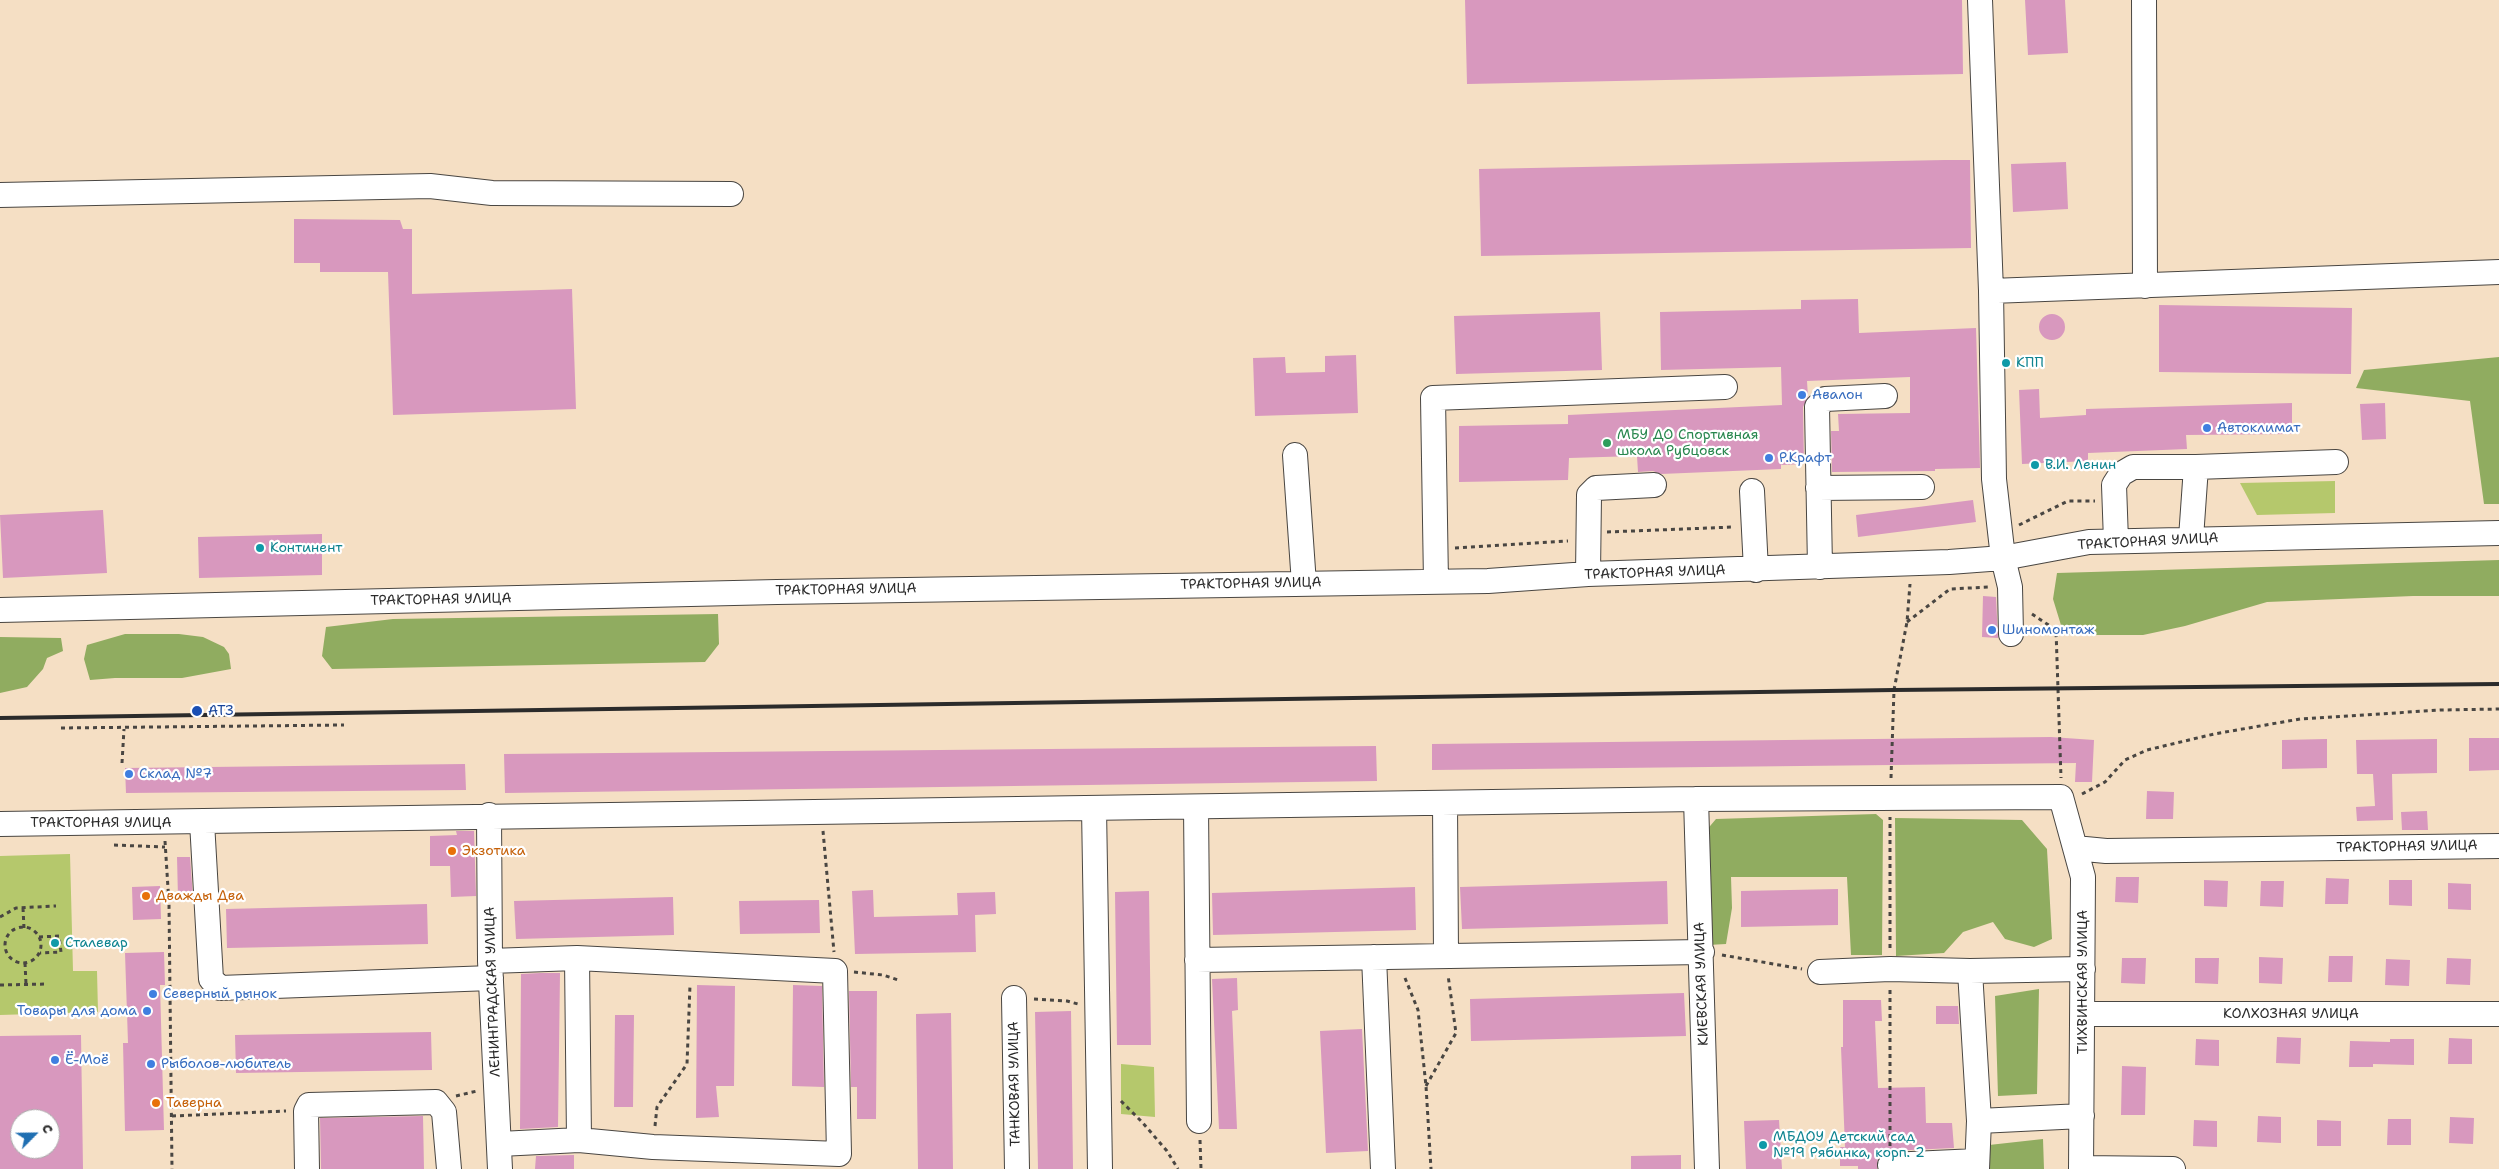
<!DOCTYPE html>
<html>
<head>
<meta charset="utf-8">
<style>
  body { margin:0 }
  #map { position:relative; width:2499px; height:1169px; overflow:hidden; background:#f5dfc4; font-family:"Shantell Sans",sans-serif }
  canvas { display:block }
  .north { position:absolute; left:10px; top:1109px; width:50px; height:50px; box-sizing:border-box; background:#fff; border:1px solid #aaa; border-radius:50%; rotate:67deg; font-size:14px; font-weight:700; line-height:20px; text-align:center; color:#2b2b2b }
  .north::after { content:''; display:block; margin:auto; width:18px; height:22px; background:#1f6fb2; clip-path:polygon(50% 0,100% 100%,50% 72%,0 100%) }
</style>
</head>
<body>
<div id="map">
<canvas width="2499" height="1169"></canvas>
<div class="north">С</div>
</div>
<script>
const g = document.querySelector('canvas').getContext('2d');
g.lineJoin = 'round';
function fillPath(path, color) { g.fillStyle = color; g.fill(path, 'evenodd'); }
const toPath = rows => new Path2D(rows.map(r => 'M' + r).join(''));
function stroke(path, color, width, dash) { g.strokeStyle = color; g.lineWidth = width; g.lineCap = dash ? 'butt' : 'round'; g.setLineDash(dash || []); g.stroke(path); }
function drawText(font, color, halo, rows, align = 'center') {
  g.font = font + ' "Shantell Sans",sans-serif'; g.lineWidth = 4.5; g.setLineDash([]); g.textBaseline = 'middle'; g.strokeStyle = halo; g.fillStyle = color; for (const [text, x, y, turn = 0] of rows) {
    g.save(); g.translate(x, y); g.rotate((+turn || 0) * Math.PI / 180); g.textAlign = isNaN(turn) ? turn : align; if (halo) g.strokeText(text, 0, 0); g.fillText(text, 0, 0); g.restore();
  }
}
fillPath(toPath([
  [2335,481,2335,513,2257,515,2240,483],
  [70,854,73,971,97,971,98,1012,0,1015,0,856],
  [1121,1064,1154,1067,1155,1117,1121,1114]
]), '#b5c86c');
fillPath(toPath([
  [2499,357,2499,504,2484,504,2470,401,2356,388,2364,370],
  [2499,560,2499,596,2413,596,2267,602,2185,626,2143,635,2064,635,2053,599,2057,573],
  [718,614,719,644,705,662,332,669,322,656,326,627,393,619],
  [125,634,179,634,203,637,224,647,229,654,231,669,182,678,115,678,90,680,84,659,87,645],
  [0,637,61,638,63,651,47,658,43,669,27,687,0,693],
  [1876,814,1883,820,1882,955,1851,955,1847,877,1731,877,1732,908,1726,944,1708,945,1705,832,1716,819],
  [1895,818,2022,820,2047,849,2052,939,2034,947,2005,939,1993,922,1963,932,1944,953,1896,956],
  [2039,989,2037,1094,1998,1096,1995,996],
  [2043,1139,2044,1169,1988,1169,1989,1145]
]), '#90ac60');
fillPath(toPath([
  [1465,0,1962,0,1963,74,1467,84],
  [2025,0,2065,0,2068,53,2028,55],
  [1945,160,1970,160,1971,248,1481,256,1479,169],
  [2066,162,2068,209,2013,212,2011,164],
  [294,219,400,220,403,229,412,229,412,294,572,289,576,409,393,415,388,272,320,272,320,263,294,263],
  [1858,299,1859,333,1976,328,1980,468,1935,469,1935,471,1832,472,1831,431,1839,431,1838,414,1910,413,1910,377,1807,381,1808,397,1803,407,1804,464,1781,465,1781,469,1661,474,1653,471,1638,472,1637,456,1569,458,1568,480,1459,482,1459,426,1568,424,1568,415,1782,405,1781,367,1661,370,1660,312,1801,309,1801,300],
  [2159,305,2352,308,2351,374,2159,372],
  [1600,312,1602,370,1456,374,1454,316],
  '2039 327a13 13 0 1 1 26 0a13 13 0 1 1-26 0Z',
  [1356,355,1358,413,1255,416,1253,358,1285,357,1286,373,1325,372,1325,356],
  [2039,389,2040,418,2086,415,2086,409,2292,403,2292,434,2186,435,2187,449,2088,453,2088,461,2022,464,2019,390],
  [2385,403,2386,439,2362,440,2360,404],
  [1973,500,1976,522,1858,537,1856,515],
  [103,510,107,573,3,578,0,515],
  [322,534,322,575,199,578,198,537],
  [1983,596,1996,597,1998,638,1982,637],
  [2051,737,2094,740,2092,782,2075,782,2076,763,1432,770,1432,744],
  [2469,738,2499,738,2499,770,2469,771],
  [2327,739,2327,768,2282,769,2282,740],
  [2437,739,2437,773,2392,774,2393,820,2357,821,2356,807,2375,806,2373,774,2357,774,2356,740],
  [1376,746,1377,781,505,793,504,754],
  [465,764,466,790,126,793,125,768],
  [2147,791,2174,792,2173,819,2146,819],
  [2427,811,2428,830,2402,830,2401,812],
  [456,831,474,831,476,896,451,897,450,866,430,866,430,836,457,835],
  [177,857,190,857,193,897,178,898],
  [2116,877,2139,877,2138,903,2115,902],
  [2326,878,2349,879,2348,904,2325,904],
  [2204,880,2228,881,2227,907,2204,906],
  [2389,880,2412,880,2412,906,2389,905],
  [1667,881,1668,924,1462,929,1460,887],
  [2261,881,2284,881,2283,907,2260,906],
  [2448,883,2471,884,2471,910,2448,909],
  [160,886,161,919,133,920,132,887],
  [1415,887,1416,930,1213,935,1212,893],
  [1838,889,1838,925,1741,927,1741,891],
  [873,890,874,917,958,915,957,893,995,892,996,914,975,915,976,952,855,954,852,891],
  [1149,891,1151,1045,1117,1045,1115,892],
  [673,897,674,935,516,939,514,901],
  [819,900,820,933,740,934,739,901],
  [427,904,428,944,227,948,226,909],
  [164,952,165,985,160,985,164,1130,125,1131,123,1043,128,1043,125,953],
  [2329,956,2353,956,2352,982,2328,982],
  [2259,957,2283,958,2282,984,2259,983],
  [2122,958,2146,958,2145,984,2121,983],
  [2195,958,2219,958,2218,984,2195,983],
  [2447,958,2471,959,2470,985,2446,984],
  [2386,959,2410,960,2409,986,2385,985],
  [540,973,560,973,558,1127,520,1129,521,974],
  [1237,978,1238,1010,1232,1011,1237,1129,1219,1129,1212,979],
  [697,985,735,986,734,1086,716,1086,719,1117,696,1118],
  [793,985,822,986,824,1087,792,1086],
  [849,991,877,991,876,1119,857,1119,857,1087,851,1087],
  [1684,993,1686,1036,1471,1041,1470,999],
  [1843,1000,1881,1000,1882,1021,1875,1021,1878,1088,1925,1087,1926,1123,1952,1123,1954,1148,1889,1151,1878,1158,1877,1169,1858,1169,1858,1166,1840,1166,1840,1147,1845,1147,1841,1047,1843,1047],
  [1936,1006,1958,1006,1959,1024,1936,1024],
  [1071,1011,1073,1169,1038,1169,1035,1012],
  [951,1013,953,1169,918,1169,916,1014],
  [615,1015,634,1015,633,1107,614,1107],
  [1362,1029,1368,1151,1326,1153,1320,1031],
  [431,1032,432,1070,236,1073,235,1035],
  [81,1035,83,1169,0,1169,0,1036],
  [20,1119,50,1119,50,1149,20,1149],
  [2277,1037,2301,1038,2300,1064,2276,1063],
  [2449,1038,2472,1039,2472,1064,2448,1064],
  [2196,1039,2219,1040,2219,1066,2195,1065],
  [2390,1039,2414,1039,2414,1065,2373,1064,2373,1067,2349,1067,2350,1041,2390,1042],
  [2122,1066,2146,1067,2145,1115,2121,1115],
  [423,1116,424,1169,321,1169,320,1118],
  [2258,1116,2281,1117,2281,1143,2257,1142],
  [2450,1117,2474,1118,2473,1144,2449,1143],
  [2388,1119,2411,1119,2411,1145,2387,1145],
  [1779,1120,1782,1169,1746,1169,1744,1121],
  [2194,1120,2217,1121,2217,1147,2193,1146],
  [2317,1120,2341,1121,2341,1146,2317,1146],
  [574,1155,574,1169,535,1169,536,1156],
  [1681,1155,1681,1169,1631,1169,1631,1156]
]), '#d898be');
const minor = toPath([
  [1980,0,1991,291],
  [2144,0,2145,286],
  [0,195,430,186,492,193,731,194],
  [1295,455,1304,584],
  [1818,488,1922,487],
  [1752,491,1756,570],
  [2191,538,2196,467,2336,462],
  [2116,541,2114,485,2121,474,2133,467,2196,467],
  [1820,567,1817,407,1825,399,1885,396],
  [1588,574,1589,495,1596,488,1654,485],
  [1436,582,1433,398,1725,387],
  [0,610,777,592,1488,581,1588,574,1949,562,2003,558,2089,542,2499,533],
  [2011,634,2010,587,2003,558,1994,479,1991,291,2499,272],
  [1696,799,1707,1169],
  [1445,803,1446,955],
  [1196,807,1199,1121],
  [1094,808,1100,1169],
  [489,815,490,961,500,1169],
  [202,822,211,979,220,988,491,978],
  [0,824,1696,799,2061,797,2083,877,2081,1169],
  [2075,848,2106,851,2499,846],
  [1374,957,1383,1169],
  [1197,960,1702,952],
  [490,961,577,958,835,971,839,1154,653,1147,579,1140,577,958],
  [1820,972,1890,969,1970,971],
  [1014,998,1017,1169],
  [2083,1014,2499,1014],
  [1979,1121,2082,1116],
  [500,1144,579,1140],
  [1890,1165,1977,1161],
  [2081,1168,2173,1169],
  [307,1169,306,1111,309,1105,436,1102,444,1112,449,1169],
  [1977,1169,1979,1121,1970,971,2083,969]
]);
stroke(minor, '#494642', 26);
stroke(toPath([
  [2019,525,2068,501,2095,501],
  [1607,532,1734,527],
  [1455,548,1568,541],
  [2032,614,2056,630,2061,778],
  [1907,622,1950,589,1990,587],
  [61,728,344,725],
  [122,763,124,729],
  [1891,778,1894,690,1907,622,1910,584],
  [2082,794,2105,782,2125,760,2147,750,2214,734,2300,719,2441,710,2499,709],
  [823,831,834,952],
  [165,841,169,904,172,1169],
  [114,845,165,847],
  [23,908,24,928],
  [0,917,16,908,56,906],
  '5 945a18 18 0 1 1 36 0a18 18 0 1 1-36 0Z',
  [39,937,59,936,61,952,40,953],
  [1890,948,1890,817],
  [1722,955,1802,969],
  [25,963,26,984],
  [854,972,883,975,898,980],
  [1405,978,1418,1010,1426,1086,1431,1169],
  [0,985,46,984],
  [1034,999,1067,1001,1078,1004],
  [1426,1086,1456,1033,1448,975],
  [456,1096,477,1091],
  [1121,1101,1142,1122,1167,1151,1178,1169],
  [172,1116,286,1111],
  [655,1126,657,1107,687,1064,690,985],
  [1200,1140,1201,1169],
  [1890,1146,1890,990]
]), '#494642', 3, [4, 4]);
stroke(minor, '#fff', 24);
stroke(toPath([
  [0,718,1894,690,2499,684]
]), '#2b2b2b', 4);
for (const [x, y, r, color] of [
  [2006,363,5,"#0f9aa8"],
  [1802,395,5,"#3f7fe0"],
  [2207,428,5,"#3f7fe0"],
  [1607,443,5,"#2e9e5b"],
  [1769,458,5,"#3f7fe0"],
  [2035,465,5,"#0f9aa8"],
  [260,548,5,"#0f9aa8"],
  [1992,630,5,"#3f7fe0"],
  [197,711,6,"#1a4fb4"],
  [129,774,5,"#3f7fe0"],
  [452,851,5,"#e8710a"],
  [146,896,5,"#e8710a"],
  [55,943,5,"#0f9aa8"],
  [153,994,5,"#3f7fe0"],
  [147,1011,5,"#3f7fe0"],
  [55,1060,5,"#3f7fe0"],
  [151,1064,5,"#3f7fe0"],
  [156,1103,5,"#e8710a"],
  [1763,1145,5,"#0f9aa8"]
]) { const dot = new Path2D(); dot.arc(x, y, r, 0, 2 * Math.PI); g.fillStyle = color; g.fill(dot); stroke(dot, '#fff', 2); }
drawText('14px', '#0d838f', '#fff', [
  ["КПП",2016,363],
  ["В.И. Ленин",2045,465],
  ["Континент",270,548],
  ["Сталевар",65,943],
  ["МБДОУ Детский сад",1773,1137],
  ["№19 Рябинка, корп. 2",1773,1153]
], 'left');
drawText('14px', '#366cbe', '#fff', [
  ["Авалон",1812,395],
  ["Автоклимат",2217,428],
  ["Р.Крафт",1779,458],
  ["Шиномонтаж",2002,630],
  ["Склад №7",139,774],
  ["Северный рынок",163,994],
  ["Товары для дома",137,1011,"right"],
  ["Ё-Моё",65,1060],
  ["Рыболов-любитель",161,1064]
], 'left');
drawText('14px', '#27864d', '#fff', [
  ["МБУ ДО Спортивная",1617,435],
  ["школа Рубцовск",1617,451]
], 'left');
drawText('14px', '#2b2b2b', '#fff', [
  ["ТРАКТОРНАЯ УЛИЦА",2148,542,-3],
  ["ТРАКТОРНАЯ УЛИЦА",1655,573,-2],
  ["ТРАКТОРНАЯ УЛИЦА",1251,584,-1],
  ["ТРАКТОРНАЯ УЛИЦА",846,590,-1],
  ["ТРАКТОРНАЯ УЛИЦА",441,600,-1],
  ["ТРАКТОРНАЯ УЛИЦА",101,823],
  ["ТРАКТОРНАЯ УЛИЦА",2407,847,-1],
  ["ТИХВИНСКАЯ УЛИЦА",2083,982,-90],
  ["КИЕВСКАЯ УЛИЦА",1702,984,-92],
  ["ЛЕНИНГРАДСКАЯ УЛИЦА",493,992,-92],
  ["КОЛХОЗНАЯ УЛИЦА",2291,1014],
  ["ТАНКОВАЯ УЛИЦА",1015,1084,-91]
]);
drawText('14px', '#164399', '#fff', [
  ["АТЗ",208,711]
], 'left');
drawText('14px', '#c56008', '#fff', [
  ["Экзотика",462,851],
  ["Дважды Два",156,896],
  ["Таверна",166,1103]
], 'left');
</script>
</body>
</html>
